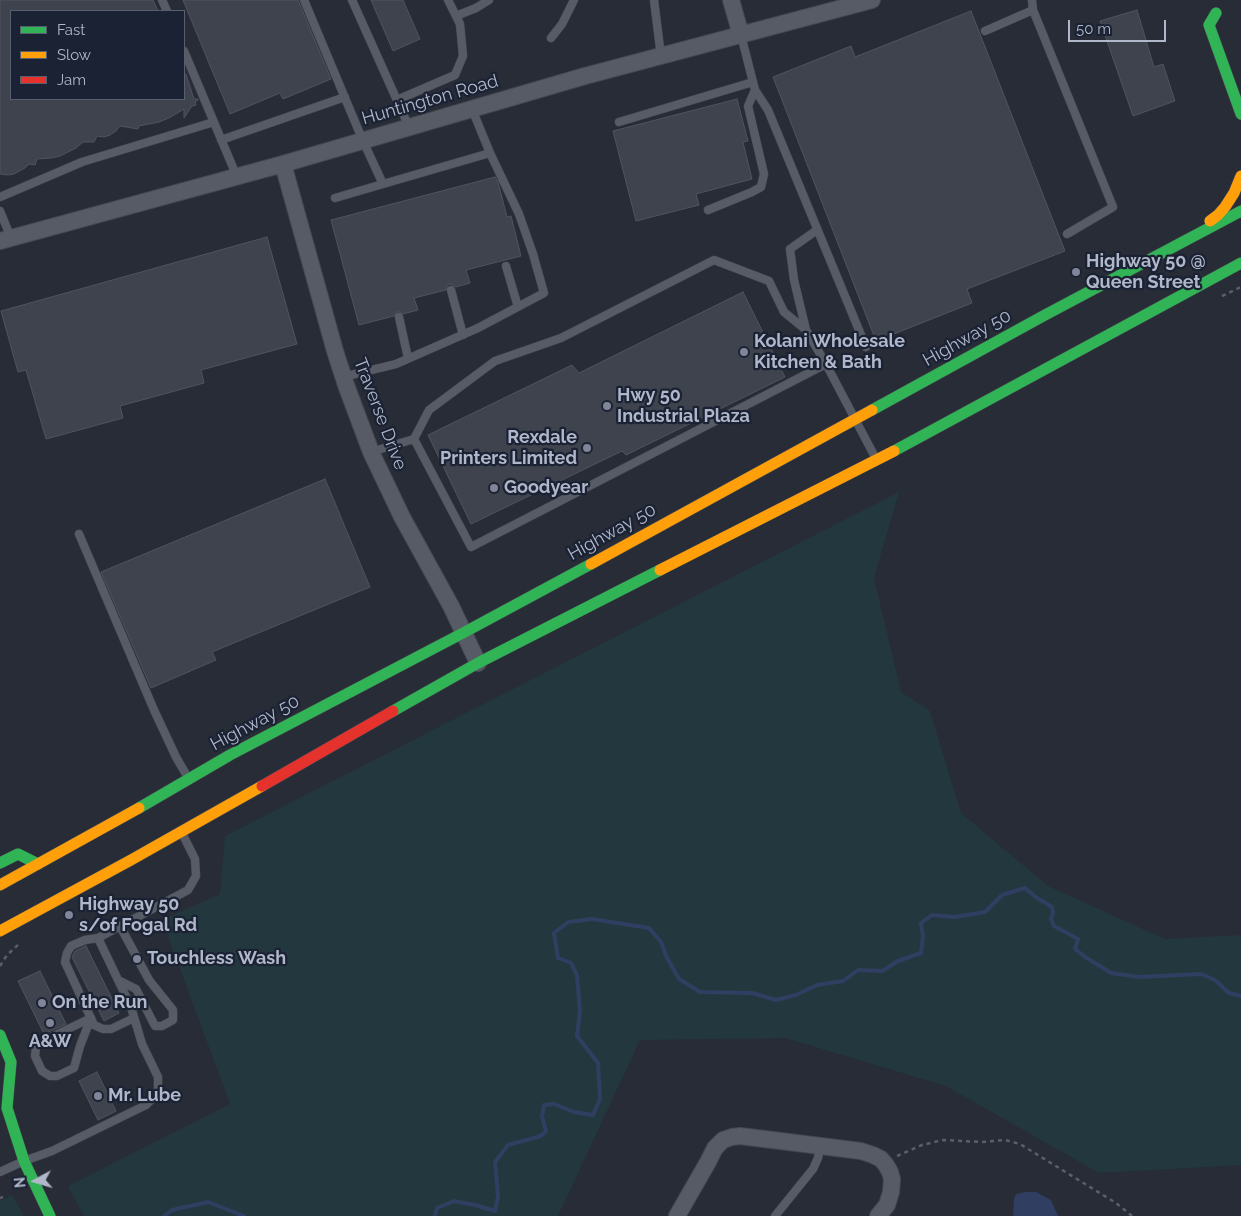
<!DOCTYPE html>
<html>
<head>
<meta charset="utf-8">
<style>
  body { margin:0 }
  #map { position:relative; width:1241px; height:1216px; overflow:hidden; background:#272c37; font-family:Raleway,sans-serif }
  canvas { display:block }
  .legend { position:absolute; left:10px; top:10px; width:175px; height:90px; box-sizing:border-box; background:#1a2233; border:1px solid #565e6f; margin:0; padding:6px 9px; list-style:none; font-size:15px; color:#b0b7ca }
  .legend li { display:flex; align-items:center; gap:10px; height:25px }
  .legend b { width:25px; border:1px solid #565e6f }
  .north { position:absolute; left:10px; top:1156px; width:50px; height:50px; -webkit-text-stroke:4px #1a2233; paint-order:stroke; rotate:264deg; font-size:14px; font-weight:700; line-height:20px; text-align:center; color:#b0b7ca }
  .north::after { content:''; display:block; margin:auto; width:18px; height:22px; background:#b0b7ca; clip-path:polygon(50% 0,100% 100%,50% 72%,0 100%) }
  .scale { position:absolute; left:1068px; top:20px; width:98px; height:22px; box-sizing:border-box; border:2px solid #b0b7ca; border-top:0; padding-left:6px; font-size:15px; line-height:18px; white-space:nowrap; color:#b0b7ca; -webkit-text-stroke:4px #1a2233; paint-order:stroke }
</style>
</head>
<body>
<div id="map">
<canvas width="1241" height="1216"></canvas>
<ul class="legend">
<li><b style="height:6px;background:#30b455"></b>Fast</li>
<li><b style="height:6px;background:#ff9f0a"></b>Slow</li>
<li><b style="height:6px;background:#e5322d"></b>Jam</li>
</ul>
<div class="north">N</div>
<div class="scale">50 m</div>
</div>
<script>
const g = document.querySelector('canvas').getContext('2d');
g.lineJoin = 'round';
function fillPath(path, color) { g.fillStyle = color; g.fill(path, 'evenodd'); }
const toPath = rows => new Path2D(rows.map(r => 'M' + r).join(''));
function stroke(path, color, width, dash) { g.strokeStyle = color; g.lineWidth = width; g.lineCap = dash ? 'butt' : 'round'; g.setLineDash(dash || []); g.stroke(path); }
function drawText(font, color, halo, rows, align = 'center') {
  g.font = font + ' Raleway,sans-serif'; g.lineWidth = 4.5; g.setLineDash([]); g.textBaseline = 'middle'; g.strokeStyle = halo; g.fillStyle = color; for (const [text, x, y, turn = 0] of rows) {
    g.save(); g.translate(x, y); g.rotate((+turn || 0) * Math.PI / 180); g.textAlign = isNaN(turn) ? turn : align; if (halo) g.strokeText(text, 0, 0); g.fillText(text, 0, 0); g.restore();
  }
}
fillPath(toPath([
  [899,492,874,578,901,692,930,711,961,813,1048,886,1165,939,1238,935,1241,937,1241,1165,1099,1173,946,1086,785,1038,640,1040,558,1216,84,1216,68,1186,230,1104,162,920,220,894,225,836],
  [12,1195,24,1216,0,1216,0,1201]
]), '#23373e');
fillPath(toPath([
  [1025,1192,1036,1192,1051,1200,1058,1216,1013,1216,1014,1200,1016,1194]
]), '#303f61');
stroke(toPath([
  [164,1216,172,1210,208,1202,244,1216],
  [435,1216,437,1208,454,1201,475,1205,495,1211,498,1196,495,1162,508,1145,541,1136,546,1131,542,1116,544,1105,554,1104,574,1112,593,1115,600,1099,598,1063,577,1036,580,1011,577,975,571,963,558,958,554,933,568,922,592,919,649,928,661,942,666,956,679,979,700,992,752,993,776,1000,796,995,817,985,843,981,858,970,882,971,898,961,921,953,923,936,921,923,932,915,955,917,985,912,1002,895,1025,888,1037,898,1052,907,1053,913,1051,919,1054,926,1078,939,1075,949,1085,957,1111,973,1140,977,1201,974,1215,980,1229,993,1241,996]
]), '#303f61', 4);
const building = toPath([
  [0,0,153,0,158,11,11,11,11,99,184,99,184,74,186,74,194,99,198,99,198,100,195,102,196,105,192,106,184,118,184,109,169,118,159,122,139,126,138,129,120,126,116,131,110,135,104,137,97,136,94,142,83,142,76,148,60,156,51,158,37,159,35,165,29,164,25,168,14,174,8,175,0,174,0,0],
  [183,0,298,0,331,79,283,99,280,93,230,114,183,0],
  [371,0,403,0,420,39,393,51,371,0],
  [1137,10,1154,67,1163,64,1175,101,1133,116,1100,21,1137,10],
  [971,11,1065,251,967,289,972,303,876,341,773,77,851,46,855,57,971,11],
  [737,99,748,141,743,142,752,179,696,194,699,205,636,221,613,131,737,99],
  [495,177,498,182,507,217,511,216,521,256,466,270,470,283,456,287,453,285,450,284,447,286,446,290,414,298,418,310,403,314,400,312,397,312,394,316,359,325,331,220,495,177],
  [267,237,297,344,201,370,204,383,120,406,123,418,46,439,26,370,18,372,1,311,267,237],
  [743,292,785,377,626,455,622,451,471,524,428,435,572,365,579,373,743,292],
  [325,479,370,587,212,652,216,660,151,688,101,572,325,479],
  [86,946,119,1013,104,1021,72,957,75,951,86,946],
  [40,971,66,1024,44,1034,18,981,40,971],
  [97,1072,116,1111,98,1120,79,1081,97,1072]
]);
fillPath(building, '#3f434e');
stroke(building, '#4f5460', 1);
const lane = toPath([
  [162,0,167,11],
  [304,0,363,141,383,184,335,198],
  [352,0,409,127],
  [654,0,661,56],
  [1032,0,1033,10,1113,207,1067,234],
  [456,16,476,8,489,0],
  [985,31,1033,10],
  [741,35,755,90,768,110,866,347],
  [551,38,562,24,574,0],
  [184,51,237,177],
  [397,100,455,75,463,56,460,24,448,0],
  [619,122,753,82],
  [221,140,345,97],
  [383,184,490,153,472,109],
  [0,197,82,162,214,122],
  [708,210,752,192,761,187,764,174,748,106,755,90],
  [0,211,11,238],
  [817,230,790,249,794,280,806,330,826,364],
  [506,266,518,307],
  [451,290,463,335],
  [399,317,408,358],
  [343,377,396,364,478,328,544,293,533,254,519,214,490,153],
  [414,439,429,410,495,361,561,338,714,260,769,281,784,312,806,330],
  [371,452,414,439,471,547,826,364,875,457],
  [79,534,154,710,176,757,187,776],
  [98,938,85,940,71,946,67,953,65,962,94,1025,103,1029,111,1029,134,1018],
  [118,980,136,989,155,1026,162,1026,173,1020,173,1010,149,980,120,926],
  [91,1018,80,1046,74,1068,57,1076,50,1076,42,1071,35,1056,36,1047,43,1041,91,1018],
  [0,1172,24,1161,52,1151,146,1105,158,1093,158,1077,142,1044,131,1007,98,938,188,890,196,876,195,859,183,835],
  [775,1216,813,1169,818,1158,820,1146]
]);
const street = toPath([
  [731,0,741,35],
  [283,164,335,351,346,385,371,452,402,517,451,606,478,663],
  [0,241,283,164,585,76,872,0],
  [677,1216,708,1162,715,1148,723,1140,732,1137,740,1136,861,1151,873,1155,881,1159,886,1165,890,1172,892,1179,891,1192,887,1205,878,1216]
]);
const fast = toPath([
  [1216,13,1209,25,1241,114],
  [872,410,1045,315,1241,211],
  [894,451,1241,263],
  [393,711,478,663,660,570],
  [139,808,230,755,463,633,591,564],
  [0,863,18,854,38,864],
  [0,1035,11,1062,7,1108,24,1161,50,1216]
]);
const slow = toPath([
  [1210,221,1218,215,1225,207,1234,193,1241,176],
  [591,564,872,410],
  [660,570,894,451],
  [0,885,139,808],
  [0,931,131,860,262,786]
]);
const jam = toPath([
  [262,786,393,711]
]);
stroke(lane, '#444850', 9);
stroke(street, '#444850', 18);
stroke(fast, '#444850', 12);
stroke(slow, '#444850', 12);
stroke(jam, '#444850', 12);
stroke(toPath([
  [1222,296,1241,287],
  [0,966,7,955,20,943],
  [897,1156,922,1145,943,1140,982,1142,1005,1140,1020,1144,1116,1203,1132,1216],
  [0,1198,3,1197]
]), '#5a5f68', 2.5, [4, 4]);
stroke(lane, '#575b66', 8);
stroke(street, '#575b66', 16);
stroke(fast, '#30b455', 11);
stroke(slow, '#ff9f0a', 11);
stroke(jam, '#e5322d', 11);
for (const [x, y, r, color] of [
  [1076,272,5,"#808697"],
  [744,352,5,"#808697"],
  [607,406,5,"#808697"],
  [587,448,5,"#808697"],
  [494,488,5,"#808697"],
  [69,915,5,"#808697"],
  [137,959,5,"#808697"],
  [42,1003,5,"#808697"],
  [50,1023,5,"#808697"],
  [98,1096,5,"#808697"]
]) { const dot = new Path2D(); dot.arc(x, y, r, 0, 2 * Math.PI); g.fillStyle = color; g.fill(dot); stroke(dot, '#1a2233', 2); }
drawText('18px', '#b0b7ca', '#1a2233', [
  ["Huntington Road",430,100,-16],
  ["Highway 50",967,338,-29],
  ["Traverse Drive",380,414,69],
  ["Highway 50",612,532,-29],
  ["Highway 50",255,723,-28]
]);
drawText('bold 18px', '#b0b7ca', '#1a2233', [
  ["Highway 50 @",1086,262],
  ["Queen Street",1086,283],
  ["Kolani Wholesale",754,342],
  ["Kitchen & Bath",754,363],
  ["Hwy 50",617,396],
  ["Industrial Plaza",617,417],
  ["Rexdale",577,438,"right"],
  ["Printers Limited",577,459,"right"],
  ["Goodyear",504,488],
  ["Highway 50",79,905],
  ["s/of Fogal Rd",79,926],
  ["Touchless Wash",147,959],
  ["On the Run",52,1003],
  ["A&W",50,1042,"center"],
  ["Mr. Lube",108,1096]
], 'left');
</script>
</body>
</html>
